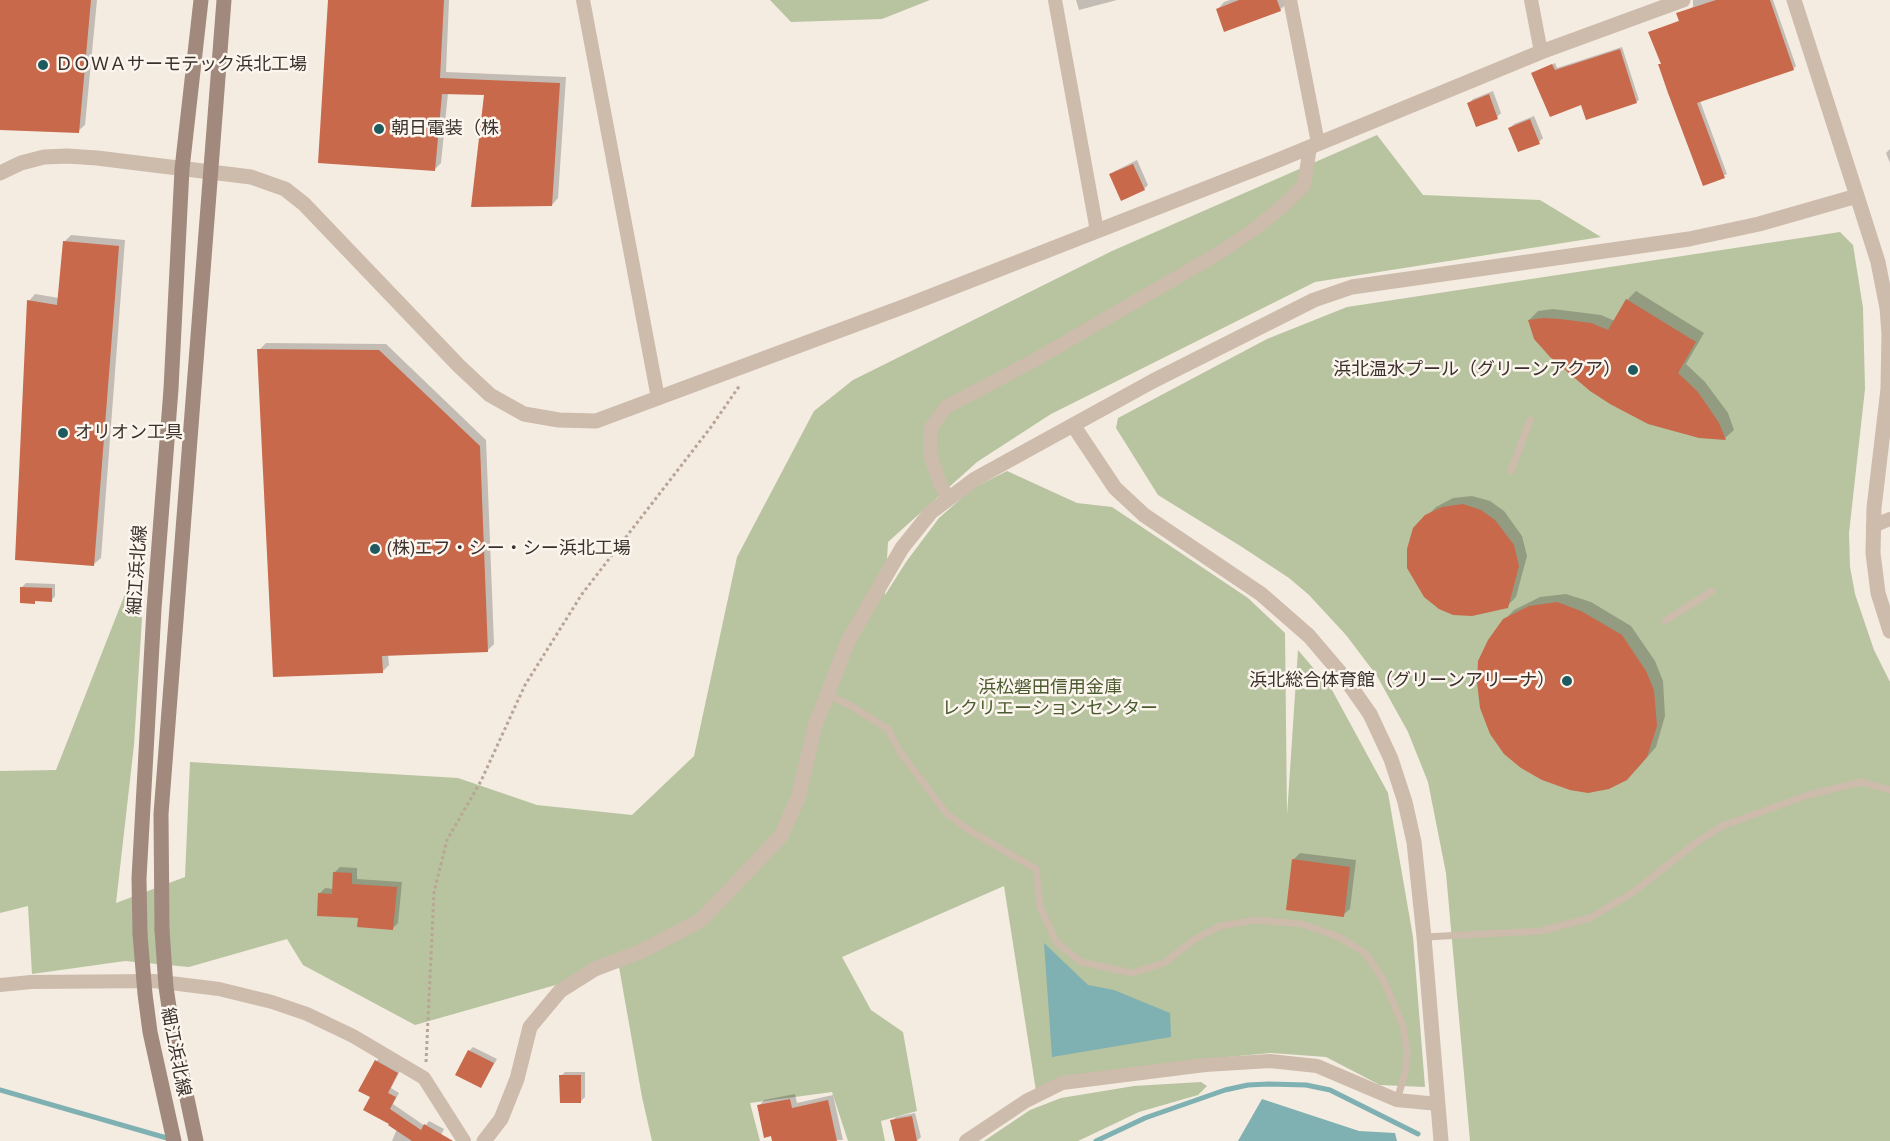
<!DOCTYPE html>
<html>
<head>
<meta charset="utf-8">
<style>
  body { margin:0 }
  canvas { display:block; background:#f4ebe1 }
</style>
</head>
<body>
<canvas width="1890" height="1141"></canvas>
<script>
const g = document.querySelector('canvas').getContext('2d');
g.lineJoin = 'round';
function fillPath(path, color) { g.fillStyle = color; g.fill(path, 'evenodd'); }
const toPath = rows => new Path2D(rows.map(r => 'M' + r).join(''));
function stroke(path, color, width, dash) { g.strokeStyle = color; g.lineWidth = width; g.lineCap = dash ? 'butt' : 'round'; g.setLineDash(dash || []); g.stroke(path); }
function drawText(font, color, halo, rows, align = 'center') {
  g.font = font + ' "Archivo Narrow","Noto Sans JP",sans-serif'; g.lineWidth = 5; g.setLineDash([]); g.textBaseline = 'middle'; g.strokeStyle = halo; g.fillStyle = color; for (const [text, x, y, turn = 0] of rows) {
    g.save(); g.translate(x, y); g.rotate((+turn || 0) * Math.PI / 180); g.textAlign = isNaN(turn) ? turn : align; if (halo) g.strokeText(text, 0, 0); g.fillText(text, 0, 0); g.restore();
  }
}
fillPath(toPath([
  [770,0,930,0,882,19,791,22],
  [1377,135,1423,195,1540,200,1601,237,1315,282,1051,414,977,462,888,542,885,595,906,562,939,518,973,488,1007,471,1077,503,1112,507,1248,598,1285,633,1287,815,1298,650,1332,690,1388,793,1413,937,1425,1087,1380,1085,1326,1057,1271,1053,1183,1061,1056,1080,1036,1091,1004,886,842,957,871,1010,903,1032,917,1111,881,1121,885,1141,848,1141,832,1092,750,1103,760,1141,652,1141,642,1097,619,967,415,1025,303,965,287,939,189,967,125,961,32,974,28,906,0,913,0,771,56,770,125,594,142,618,134,745,116,903,185,877,190,762,458,778,537,805,632,815,694,756,737,557,814,411,853,380,1112,251],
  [1840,232,1853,245,1863,308,1865,389,1849,533,1850,567,1855,594,1874,650,1890,682,1890,1141,1470,1141,1446,873,1428,782,1408,732,1377,676,1346,635,1309,595,1289,578,1242,547,1158,495,1116,428,1118,418,1267,339,1347,307],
  [1201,1082,1207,1086,1198,1095,1139,1112,1078,1141,984,1141,1030,1110,1061,1098,1134,1086]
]), '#b8c4a0');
fillPath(toPath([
  [1044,943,1088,985,1114,990,1170,1013,1171,1037,1052,1057],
  [1262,1099,1359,1131,1395,1133,1397,1141,1238,1141]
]), '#7fb0b2');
fillPath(toPath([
  [0,0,97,0,85,125,78,131,0,129],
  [330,0,449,0,446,72,566,77,558,198,552,205,485,94,448,93,441,163,434,170],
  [1076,0,1117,0,1079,10],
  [1230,0,1286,0,1287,3,1280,10,1218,9,1224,2],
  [1693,0,1773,0,1796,66,1793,69,1700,101,1727,174,1704,184,1660,65,1662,63,1650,33,1680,20,1678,14,1693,7],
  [1622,47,1639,100,1636,102,1582,103,1533,73,1555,63,1557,68],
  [1493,91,1501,113,1497,117,1469,103,1473,99],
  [1534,116,1543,138,1539,142,1510,128,1514,124],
  [1890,149,1890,163,1886,153],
  [1137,160,1148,185,1144,189,1111,175,1115,171],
  [71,235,125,240,101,558,94,564,29,301,35,294,59,298,64,242],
  [1636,291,1704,333,1686,364,1705,382,1728,413,1734,430,1725,438,1699,436,1529,320,1538,311,1553,309,1601,315,1615,321,1627,300],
  [266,343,386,344,486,440,494,644,487,651,388,654,389,665,382,672,259,350],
  [1472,496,1490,501,1504,511,1522,536,1527,556,1516,597,1507,606,1414,529,1436,507,1453,498],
  [26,583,55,584,55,596,51,601,37,600,34,602,21,588],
  [1566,594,1591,602,1631,626,1655,661,1663,681,1665,716,1656,747,1636,770,1504,620,1514,610,1540,597],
  [1300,853,1356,860,1350,909,1343,915,1293,860],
  [340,867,357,868,357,879,402,882,398,923,393,928,359,917,319,894,325,888,334,889,334,873],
  [473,1047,497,1059,481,1087,469,1051],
  [380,1056,401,1069,391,1088,399,1093,393,1104,425,1126,429,1121,444,1129,438,1141,392,1141,397,1129,372,1097,360,1091],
  [565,1072,585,1072,585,1097,581,1101,561,1076],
  [795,1094,797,1103,833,1095,843,1140,773,1141,759,1106,764,1100],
  [915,1113,921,1137,917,1141,896,1141,892,1121,896,1117]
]), '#0003');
stroke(toPath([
  [0,1090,170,1139],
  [1096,1141,1145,1118,1225,1090,1248,1085,1269,1084,1306,1085,1330,1090,1418,1134]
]), '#7fb0b2', 5);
fillPath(toPath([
  [0,0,91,0,79,133,0,130],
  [328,0,444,0,440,78,560,83,552,206,471,207,484,95,442,94,435,171,318,163],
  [1239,0,1277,0,1281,11,1224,32,1216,9],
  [1716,0,1770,0,1794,70,1697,103,1725,178,1703,186,1668,93,1658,64,1661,64,1648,32,1679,21,1676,13],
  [1620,49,1637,103,1586,120,1581,105,1550,117,1531,73,1552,64,1555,70],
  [1489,94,1498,119,1476,127,1467,103],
  [1530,119,1540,144,1518,152,1508,128],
  [1133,164,1145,190,1121,201,1109,174],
  [63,241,119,246,94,566,15,560,27,300,57,305],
  [1626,299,1696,342,1678,373,1697,391,1707,405,1719,423,1726,440,1699,438,1648,424,1610,404,1590,391,1550,357,1534,339,1528,320,1543,318,1560,319,1591,323,1608,330],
  [257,349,379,350,480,446,488,652,382,656,383,673,273,677],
  [1463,504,1481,510,1495,520,1514,545,1519,566,1508,608,1472,616,1453,615,1439,609,1424,597,1407,568,1407,549,1413,528,1425,515,1442,507],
  [20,587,52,588,52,602,35,601,35,604,20,603],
  [1557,602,1581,611,1622,635,1646,671,1654,690,1657,726,1647,757,1627,780,1609,789,1588,793,1570,790,1542,780,1521,768,1504,754,1490,734,1480,708,1477,682,1478,661,1488,640,1503,619,1529,606],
  [1292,859,1350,867,1344,917,1286,910],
  [333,872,352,873,352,884,397,887,393,930,357,927,358,918,317,916,318,893,332,894],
  [468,1050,494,1063,481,1088,455,1075],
  [375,1060,398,1073,388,1093,396,1097,390,1109,421,1130,424,1124,453,1141,412,1141,388,1125,389,1124,363,1110,370,1097,358,1091],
  [559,1075,581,1075,581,1103,560,1103],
  [790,1099,792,1108,828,1100,837,1141,772,1141,771,1136,764,1138,757,1105],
  [912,1116,917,1141,895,1141,890,1120]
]), '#c8694b');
stroke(toPath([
  [426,1062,434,892,447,840,481,781,525,685,582,594,711,427,740,385]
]), '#b9a596', 3, [3, 3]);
stroke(toPath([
  [1511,471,1530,420],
  [1665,621,1712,591],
  [827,694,851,706,888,729,900,752,947,814,967,829,1036,869,1040,906,1056,942,1081,962,1132,973,1164,963,1195,939,1220,926,1256,920,1302,924,1339,937,1365,953,1384,981,1403,1026,1407,1053,1405,1073,1397,1100],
  [1425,937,1541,931,1590,918,1632,893,1697,842,1722,826,1808,795,1862,782,1890,790]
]), '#cdbbac', 7);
stroke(toPath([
  [583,0,658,398],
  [1055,0,1097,231],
  [1290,0,1318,143],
  [1531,0,1541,52],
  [948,498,940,484,930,454,930,429,946,407,1033,361,1219,253,1256,228,1284,205,1304,185,1310,147],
  [1873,526,1890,519],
  [0,985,31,982,154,981,219,989,272,1002,307,1014,353,1036,424,1078,464,1141],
  [966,1141,1026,1101,1062,1083,1205,1065,1270,1061,1317,1066,1397,1100,1438,1104]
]), '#cdbbac', 14);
stroke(toPath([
  [0,173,21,163,44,157,67,156,97,158,251,177,285,189,304,204,459,366,490,395,524,414,559,420,596,421,908,305,1276,161,1541,52,1683,0],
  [1857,196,1878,262,1887,308,1889,334,1888,389,1874,508,1873,553,1878,593,1890,631],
  [1073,425,1115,488,1144,515,1261,594,1309,636,1344,677,1370,714,1391,759,1405,802,1414,842,1424,937,1441,1141],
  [484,1141,501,1119,517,1079,530,1027,560,991,595,969,642,951,701,920,781,836,798,798,815,726,848,641,902,548,931,512,975,479,1153,381,1314,300,1352,287,1689,239,1759,224,1857,196,1794,0]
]), '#cdbbac', 15);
stroke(toPath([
  [162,930,161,814,224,0],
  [140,934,139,878,154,609,171,389,182,169,201,0]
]), '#a18a7d', 15);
stroke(toPath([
  [162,930,166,987,172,1027,196,1141],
  [140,934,145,994,150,1032,174,1141]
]), '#a18a7d', 15);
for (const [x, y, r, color] of [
  [43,65,6,"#1f5a5e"],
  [379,129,6,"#1f5a5e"],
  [1633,370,6,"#1f5a5e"],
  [63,433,6,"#1f5a5e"],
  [375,549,6,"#1f5a5e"],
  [1567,681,6,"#1f5a5e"]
]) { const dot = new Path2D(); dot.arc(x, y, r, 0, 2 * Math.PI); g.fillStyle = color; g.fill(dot); stroke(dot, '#fbf5ee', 2); }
drawText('18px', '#3b302b', '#fbf5ee', [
  ["ＤＯＷＡサーモテック浜北工場",55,65],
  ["朝日電装（株",391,129],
  ["浜北温水プール（グリーンアクア）",1621,370,"right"],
  ["オリオン工具",75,433],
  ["(株)エフ・シー・シー浜北工場",387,549],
  ["浜北総合体育館（グリーンアリーナ）",1555,681,"right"]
], 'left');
drawText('18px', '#3b302b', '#fbf5ee', [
  ["細江浜北線",138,570,-86],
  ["細江浜北線",175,1052,79]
]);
drawText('18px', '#4a5a2e', '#fbf5ee', [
  ["浜松磐田信用金庫",1050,688],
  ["レクリエーションセンター",1050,709]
]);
</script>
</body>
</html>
